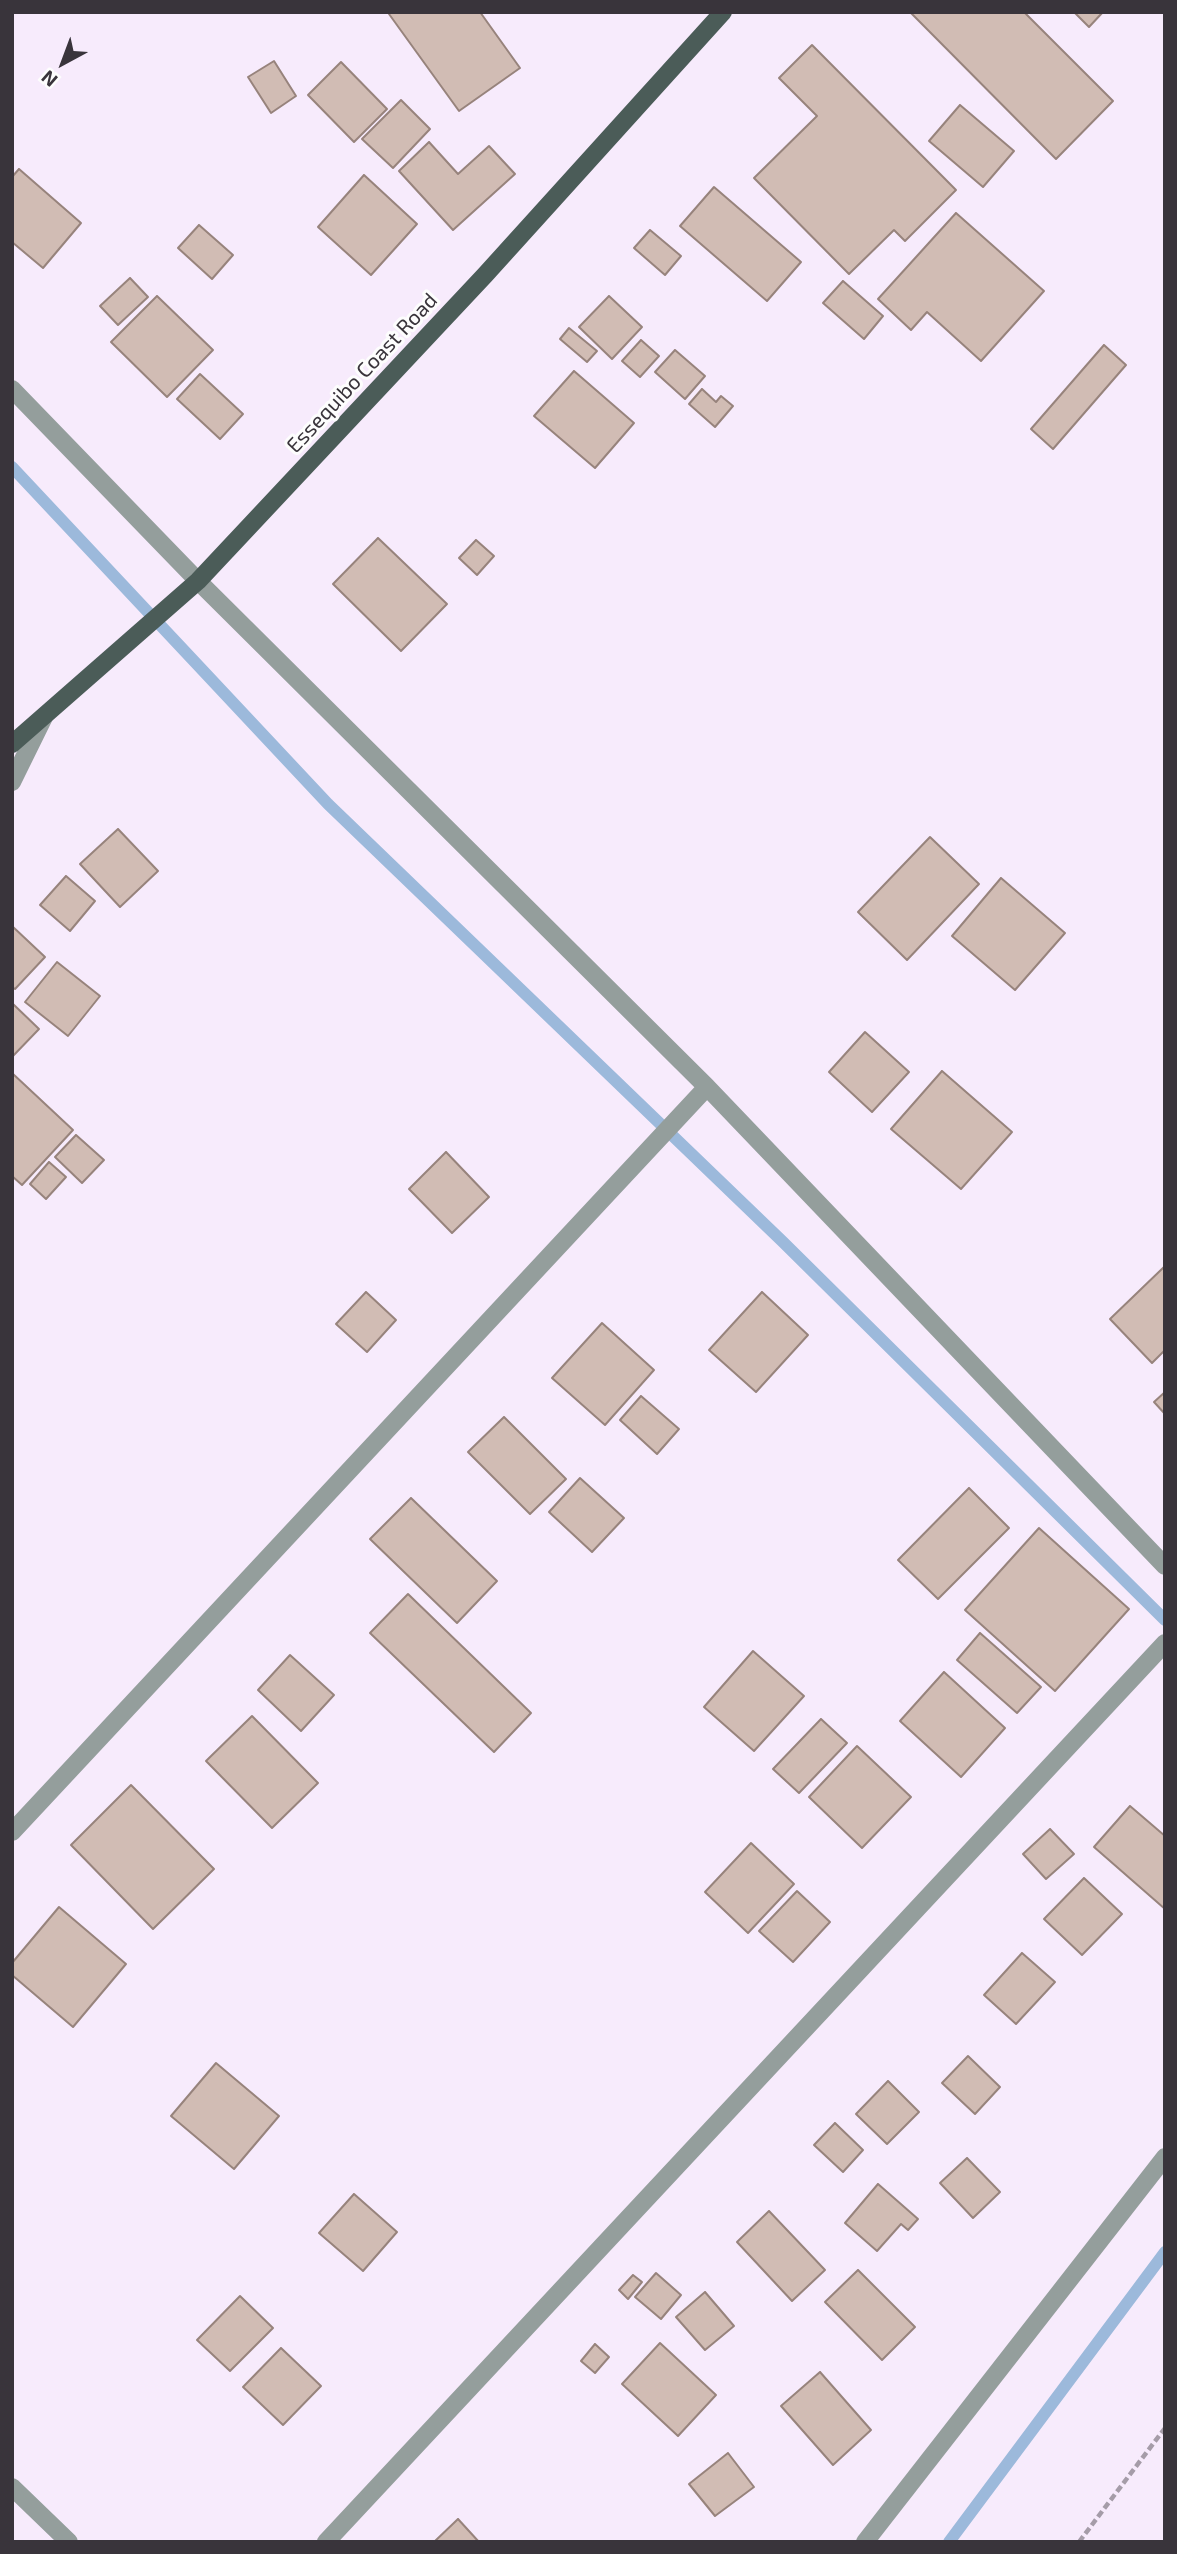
<!DOCTYPE html>
<html>
<head>
<meta charset="utf-8">
<style>
  body { margin:0 }
  #map { position:relative; width:1177px; height:2554px; overflow:hidden; background:#f7ebfc; font-family:"Exo 2",sans-serif }
  canvas { display:block }
  .frame { position:absolute; inset:0; border:14px solid #39343b; pointer-events:none }
  .north { position:absolute; left:28px; top:28px; width:70px; height:70px; -webkit-text-stroke:5px #fdfdfd; paint-order:stroke; rotate:221deg; font-size:19px; font-weight:700; line-height:28px; text-align:center; color:#39343b }
  .north::after { content:''; display:block; margin:auto; width:24px; height:32px; background:#39343b; clip-path:polygon(50% 0,100% 100%,50% 72%,0 100%) }
</style>
</head>
<body>
<div id="map">
<canvas width="1177" height="2554"></canvas>
<div class="frame"></div>
<div class="north">N</div>
</div>
<script>
const g = document.querySelector('canvas').getContext('2d');
g.lineJoin = 'round';
const toPath = rows => new Path2D(rows.map(r => 'M' + r).join(''));
function stroke(path, color, width, dash) { g.strokeStyle = color; g.lineWidth = width; g.lineCap = dash ? 'butt' : 'round'; g.setLineDash(dash || []); g.stroke(path); }
function fillPath(path, color) { g.fillStyle = color; g.fill(path, 'evenodd'); }
function drawText(font, color, halo, rows, align = 'center') {
  g.font = font + ' "Exo 2",sans-serif'; g.lineWidth = 6; g.setLineDash([]); g.textBaseline = 'middle'; g.strokeStyle = halo; g.fillStyle = color; for (const [text, x, y, turn = 0] of rows) {
    g.save(); g.translate(x, y); g.rotate((+turn || 0) * Math.PI / 180); g.textAlign = isNaN(turn) ? turn : align; if (halo) g.strokeText(text, 0, 0); g.fillText(text, 0, 0); g.restore();
  }
}
stroke(toPath([
  [12,467,328,804,783,1242,1165,1620],
  [949,2542,1165,2252]
]), '#9cb9db', 12);
const building = toPath([
  [391,12,480,12,520,68,459,111,389,14,391,12],
  [910,12,1024,12,1113,101,1056,159,910,12],
  [1074,12,1103,12,1089,27,1074,12],
  [812,45,956,190,905,241,894,230,849,274,754,178,817,116,779,78,812,45],
  [274,61,296,96,271,113,248,77,274,61],
  [341,62,387,109,354,142,308,95,341,62],
  [401,100,430,129,393,168,362,139,401,100],
  [960,105,1014,151,983,187,929,141,960,105],
  [429,142,458,174,489,146,515,174,453,230,399,171,429,142],
  [19,169,81,223,43,268,12,242,12,177,19,169],
  [364,175,417,224,371,275,318,227,364,175],
  [714,187,801,262,767,301,680,226,714,187],
  [956,213,1044,291,981,361,927,312,911,330,878,299,956,213],
  [199,225,233,255,212,279,178,248,199,225],
  [650,230,681,256,665,275,634,248,650,230],
  [130,278,148,297,118,325,100,306,130,278],
  [843,281,883,316,864,339,823,303,843,281],
  [157,296,213,350,167,397,111,342,157,296],
  [609,296,642,327,612,359,579,327,609,296],
  [569,328,597,351,587,362,560,339,569,328],
  [641,340,659,356,640,377,622,361,641,340],
  [1104,345,1126,365,1053,449,1031,429,1104,345],
  [675,350,705,376,685,399,655,372,675,350],
  [574,371,634,423,595,468,534,416,574,371],
  [200,374,243,414,220,439,177,399,200,374],
  [702,389,716,402,721,396,733,406,715,427,689,404,702,389],
  [378,538,447,604,401,651,333,584,378,538],
  [476,540,494,556,477,575,459,558,476,540],
  [118,829,158,871,120,907,80,864,118,829],
  [930,837,979,884,907,960,858,912,930,837],
  [66,876,95,901,70,931,40,905,66,876],
  [1001,878,1065,933,1015,990,952,936,1001,878],
  [12,926,45,957,15,989,12,987,12,926],
  [57,962,100,996,68,1036,25,1002,57,962],
  [12,1003,39,1029,12,1057,12,1003],
  [865,1032,909,1072,872,1112,829,1072,865,1032],
  [942,1071,1012,1132,961,1189,891,1129,942,1071],
  [12,1073,73,1130,22,1185,12,1176,12,1073],
  [76,1135,104,1160,82,1183,55,1157,76,1135],
  [446,1152,489,1197,452,1233,409,1189,446,1152],
  [49,1162,66,1177,46,1199,30,1184,49,1162],
  [1165,1266,1165,1350,1152,1363,1110,1319,1165,1266],
  [366,1292,396,1320,367,1352,336,1324,366,1292],
  [762,1292,808,1335,756,1392,709,1350,762,1292],
  [602,1323,654,1370,605,1425,552,1378,602,1323],
  [1165,1392,1165,1414,1154,1402,1165,1392],
  [641,1396,679,1429,657,1454,620,1420,641,1396],
  [504,1417,566,1479,530,1514,468,1452,504,1417],
  [580,1478,624,1518,592,1552,549,1512,580,1478],
  [969,1488,1009,1528,938,1599,898,1560,969,1488],
  [411,1498,497,1581,457,1623,370,1539,411,1498],
  [1039,1528,1129,1609,1055,1691,965,1610,1039,1528],
  [408,1594,531,1713,494,1752,370,1633,408,1594],
  [980,1633,1041,1687,1017,1713,957,1660,980,1633],
  [753,1651,804,1696,754,1751,704,1707,753,1651],
  [290,1655,334,1695,301,1731,258,1690,290,1655],
  [944,1672,1005,1728,961,1777,900,1721,944,1672],
  [252,1716,318,1783,272,1828,206,1761,252,1716],
  [821,1719,847,1743,799,1793,773,1769,821,1719],
  [857,1746,911,1797,862,1848,809,1797,857,1746],
  [131,1785,214,1869,153,1929,71,1845,131,1785],
  [1130,1806,1165,1836,1165,1909,1094,1847,1130,1806],
  [1050,1829,1074,1854,1046,1879,1023,1854,1050,1829],
  [751,1843,794,1884,748,1933,705,1892,751,1843],
  [1084,1878,1122,1914,1082,1955,1044,1919,1084,1878],
  [797,1891,830,1922,793,1962,759,1931,797,1891],
  [59,1907,126,1964,73,2027,12,1975,12,1963,59,1907],
  [1022,1953,1055,1982,1016,2024,984,1995,1022,1953],
  [968,2056,1000,2087,975,2114,942,2083,968,2056],
  [216,2063,279,2116,234,2169,171,2116,216,2063],
  [888,2081,919,2112,887,2144,856,2114,888,2081],
  [835,2123,863,2150,843,2172,814,2145,835,2123],
  [967,2158,1000,2192,973,2218,940,2183,967,2158],
  [878,2184,918,2219,908,2230,901,2224,877,2251,845,2223,878,2184],
  [354,2194,397,2232,363,2271,319,2233,354,2194],
  [769,2211,825,2270,792,2301,737,2242,769,2211],
  [858,2270,915,2327,882,2360,825,2302,858,2270],
  [656,2273,681,2295,661,2319,635,2297,656,2273],
  [633,2275,642,2282,628,2299,619,2290,633,2275],
  [705,2292,734,2326,705,2350,676,2317,705,2292],
  [240,2296,273,2328,230,2371,197,2340,240,2296],
  [660,2343,716,2395,678,2436,622,2384,660,2343],
  [595,2344,609,2357,595,2373,581,2361,595,2344],
  [281,2348,321,2386,283,2425,243,2387,281,2348],
  [820,2372,871,2430,833,2465,781,2406,820,2372],
  [728,2453,754,2487,715,2516,689,2484,728,2453],
  [458,2519,479,2542,434,2542,458,2519]
]);
fillPath(building, '#d1bcb4');
stroke(building, '#97837c', 2);
stroke(toPath([
  [1079,2542,1165,2428]
]), '#a59ca8', 4.5, [7, 3.5]);
stroke(toPath([
  [12,389,198,581,707,1087,1165,1566],
  [12,782,44,717],
  [12,1832,707,1087],
  [12,2487,69,2542],
  [326,2542,1165,1643],
  [865,2542,1165,2157]
]), '#949e9c', 18);
stroke(toPath([
  [12,744,198,581,485,275,723,12]
]), '#4b5c58', 18);
drawText('21px', '#39343b', '#fdfdfd', [
  ["Essequibo Coast Road",362,373,-47]
]);
</script>
</body>
</html>
